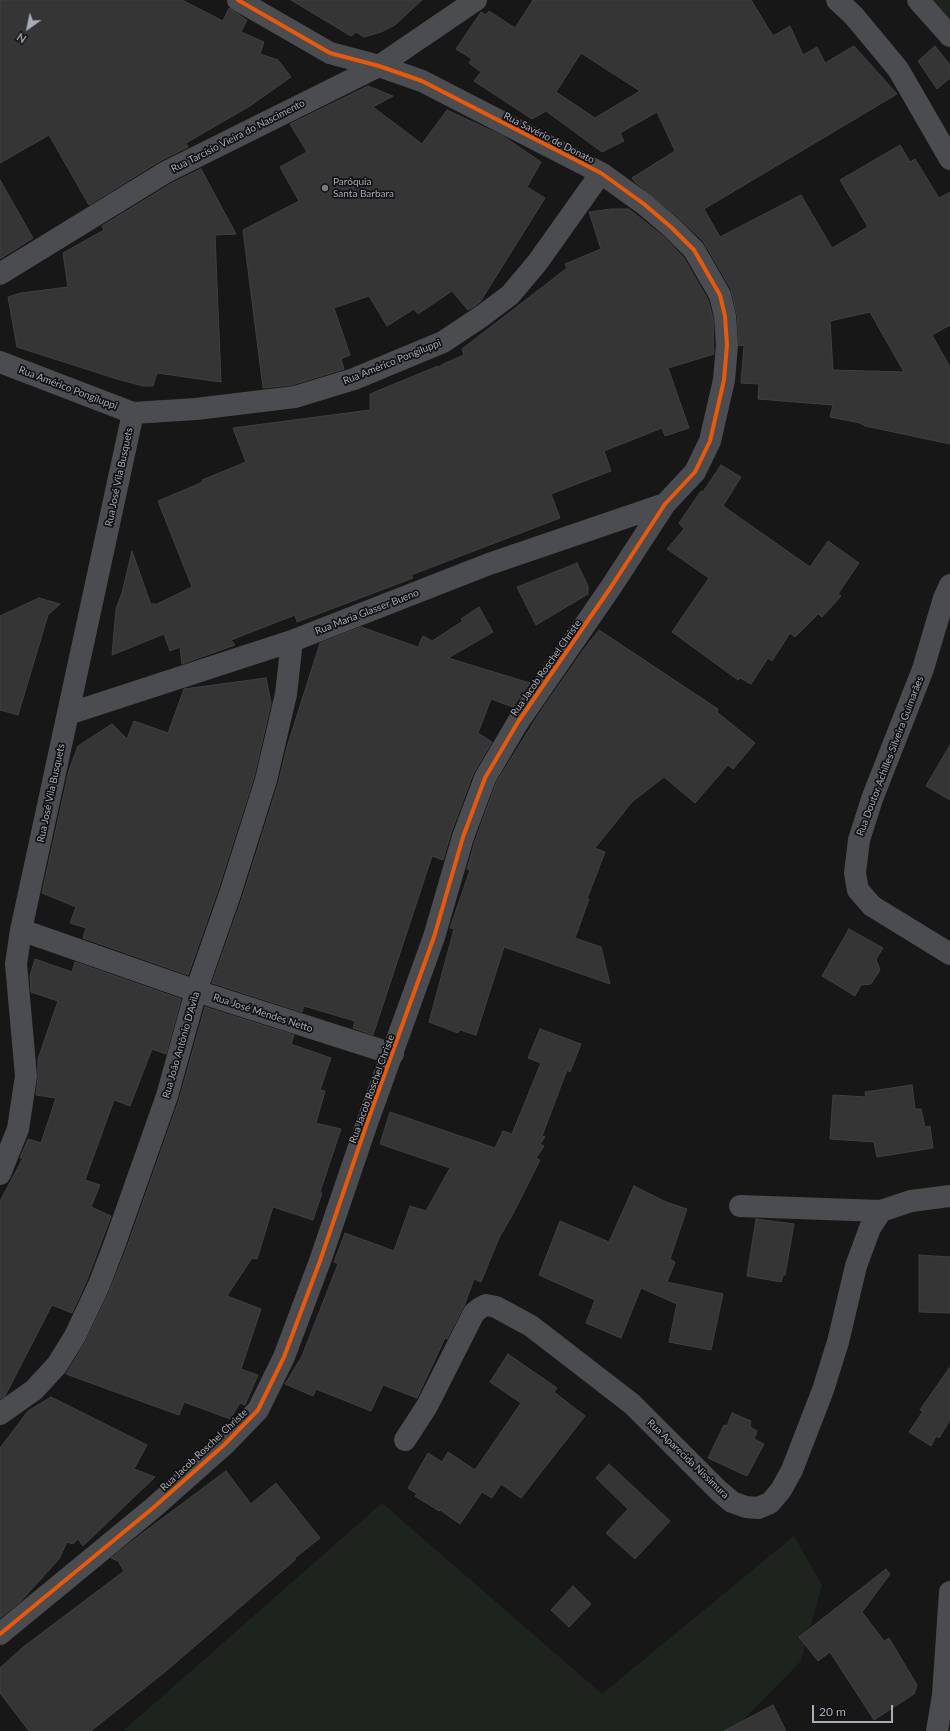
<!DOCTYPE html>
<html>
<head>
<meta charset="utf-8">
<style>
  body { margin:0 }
  #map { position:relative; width:950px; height:1731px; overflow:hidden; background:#171717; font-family:Lato,sans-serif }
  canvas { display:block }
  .north { position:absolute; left:8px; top:8px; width:40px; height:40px; -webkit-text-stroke:3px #111113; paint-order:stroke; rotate:213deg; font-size:11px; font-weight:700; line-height:16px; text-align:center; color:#a8adb8 }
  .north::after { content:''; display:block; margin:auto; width:14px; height:18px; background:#a8adb8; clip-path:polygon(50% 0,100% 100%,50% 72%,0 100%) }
  .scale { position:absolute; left:812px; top:1705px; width:81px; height:18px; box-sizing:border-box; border:2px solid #a8adb8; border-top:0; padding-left:5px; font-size:12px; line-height:14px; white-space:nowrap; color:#a8adb8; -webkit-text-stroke:3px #111113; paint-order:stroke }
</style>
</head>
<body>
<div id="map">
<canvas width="950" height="1731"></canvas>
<div class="north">N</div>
<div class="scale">20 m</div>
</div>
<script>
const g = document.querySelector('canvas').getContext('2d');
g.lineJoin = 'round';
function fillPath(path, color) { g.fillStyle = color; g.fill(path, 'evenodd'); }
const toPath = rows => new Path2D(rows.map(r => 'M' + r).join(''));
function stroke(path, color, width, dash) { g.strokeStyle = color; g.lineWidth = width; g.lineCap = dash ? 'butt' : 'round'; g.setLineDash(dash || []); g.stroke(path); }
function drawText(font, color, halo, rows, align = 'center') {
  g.font = font + ' Lato,sans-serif'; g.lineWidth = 3.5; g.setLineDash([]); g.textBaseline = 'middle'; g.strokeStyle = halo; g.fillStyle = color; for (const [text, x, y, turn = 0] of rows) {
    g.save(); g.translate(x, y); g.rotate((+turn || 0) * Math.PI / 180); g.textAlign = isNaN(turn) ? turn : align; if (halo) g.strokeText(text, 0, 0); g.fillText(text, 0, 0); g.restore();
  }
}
fillPath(toPath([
  [929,0,950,0,950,24],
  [382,1503,602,1694,794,1536,822,1585,801,1661,732,1731,123,1731]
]), '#1d241e');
const building = toPath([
  [0,0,182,0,223,21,229,8,247,20,241,32,264,42,260,54,278,60,291,77,250,106,186,143,188,147,160,161,89,205,49,135,0,163,0,0],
  [291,0,422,0,395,25,381,32,364,37,356,32,351,36,291,0],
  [533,0,751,0,773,36,790,26,803,55,817,47,825,63,854,46,897,94,704,209,720,237,801,195,832,248,868,227,840,180,900,145,910,162,915,159,939,198,950,192,950,325,932,335,950,367,950,444,865,426,860,423,830,417,833,405,758,399,759,384,741,383,744,345,739,346,737,315,731,289,703,241,680,219,635,182,632,178,675,151,657,112,620,133,624,141,602,152,546,111,532,119,474,81,481,72,469,63,472,59,456,49,481,12,486,15,489,11,515,28,533,0],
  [581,53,640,91,595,118,556,92,581,53],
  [870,312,880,330,904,372,833,370,830,321,870,312],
  [935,46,950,65,950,78,937,89,918,61,935,46],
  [368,86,393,96,373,107,422,144,447,110,503,136,541,162,527,187,545,198,480,302,475,306,468,310,452,291,418,314,414,309,387,326,369,296,334,308,350,355,341,359,344,369,292,385,263,388,243,230,299,201,280,167,307,152,290,124,368,86],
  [201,169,236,234,215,235,221,382,157,373,153,386,143,386,117,379,17,347,8,297,21,293,68,287,63,253,104,230,102,226,172,183,201,169],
  [0,180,33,238,0,259,0,180],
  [611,209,629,209,664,237,684,258,708,300,713,318,714,354,668,368,689,428,665,436,662,428,604,451,611,471,551,494,560,518,411,575,413,578,297,622,295,615,231,640,235,645,182,664,180,647,170,651,164,634,112,655,116,609,122,593,132,551,151,605,154,603,155,605,192,587,158,501,203,482,202,480,246,462,233,428,370,410,370,394,438,366,436,369,443,364,464,355,462,349,567,268,565,264,601,249,589,212,611,209],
  [721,465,741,477,723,506,810,567,828,541,859,563,838,594,841,596,822,617,818,614,795,637,790,633,772,661,768,658,751,684,740,678,738,680,672,632,709,578,667,549,684,529,679,523,701,491,703,492,721,465],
  [577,563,588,586,588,594,536,625,517,587,577,563],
  [39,598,60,604,48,615,18,715,0,710,0,616,39,598],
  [479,607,493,632,448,658,530,683,513,707,491,699,478,733,492,742,473,774,451,833,443,860,432,856,373,1035,353,1028,355,1021,304,1006,302,1012,212,983,242,898,278,784,287,747,320,643,361,627,418,647,423,636,432,641,463,621,461,619,479,607],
  [599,630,718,709,717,712,755,743,733,769,728,765,695,803,664,777,632,802,595,848,605,852,587,899,589,899,575,938,601,947,610,984,504,947,476,1035,460,1030,458,1033,429,1022,454,929,450,928,470,870,467,869,475,841,496,783,538,715,584,649,599,630],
  [266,678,271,703,254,777,218,890,188,975,83,938,86,928,70,923,76,907,42,893,69,770,78,746,112,724,127,739,134,721,168,733,184,689,266,678],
  [950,745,950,800,926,786,950,745],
  [849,929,883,948,876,959,880,970,871,984,861,985,855,996,822,976,849,929],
  [35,959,72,972,75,962,181,999,166,1054,152,1049,130,1106,114,1100,85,1180,100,1185,91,1207,111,1216,87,1280,72,1313,52,1305,5,1396,0,1399,0,1201,23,1158,20,1158,28,1139,41,1143,56,1098,36,1095,38,1078,38,1059,58,1001,31,992,30,976,35,959],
  [205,1007,294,1035,291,1044,331,1058,320,1090,325,1091,316,1123,341,1129,320,1192,322,1193,313,1220,273,1207,257,1259,252,1258,227,1296,261,1309,241,1369,258,1375,245,1405,240,1403,230,1419,184,1402,179,1415,66,1374,86,1341,110,1290,127,1247,179,1100,205,1007],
  [540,1029,581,1044,570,1072,567,1070,542,1136,545,1137,540,1144,544,1146,536,1158,540,1160,514,1212,499,1238,481,1282,474,1279,464,1306,447,1339,445,1338,417,1398,383,1385,371,1411,316,1389,313,1396,285,1384,302,1356,338,1264,334,1262,345,1233,394,1251,410,1206,426,1211,450,1168,380,1144,390,1112,495,1148,503,1131,512,1134,541,1063,528,1058,540,1029],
  [912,1085,915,1109,921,1109,925,1127,930,1126,933,1148,877,1157,874,1142,830,1139,833,1095,866,1097,865,1092,912,1085],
  [634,1186,666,1202,687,1209,670,1259,675,1262,667,1282,723,1294,711,1350,669,1342,677,1304,641,1288,621,1338,586,1323,595,1300,539,1275,560,1221,609,1242,634,1186],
  [756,1219,794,1224,785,1275,783,1275,781,1282,747,1276,756,1219],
  [919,1255,950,1257,950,1313,919,1312,919,1255],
  [508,1354,557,1388,554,1392,585,1416,521,1498,501,1484,492,1498,482,1492,460,1524,440,1510,439,1511,415,1496,417,1494,408,1488,428,1453,442,1462,448,1452,475,1470,521,1403,490,1382,508,1354],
  [950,1367,950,1420,939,1438,936,1436,931,1446,909,1432,923,1411,920,1410,950,1367],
  [51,1397,147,1445,134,1469,155,1477,83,1546,78,1539,73,1544,67,1542,59,1559,21,1601,0,1618,0,1448,28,1411,51,1397],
  [732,1413,751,1421,750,1427,757,1431,754,1439,764,1444,747,1476,708,1458,724,1425,727,1426,732,1413],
  [609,1464,670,1521,635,1559,606,1533,628,1509,596,1478,609,1464],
  [226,1471,251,1504,276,1483,320,1538,295,1558,295,1560,166,1671,91,1731,29,1731,0,1693,0,1668,22,1648,124,1571,118,1561,111,1558,140,1535,226,1471],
  [886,1569,890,1574,862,1612,884,1641,889,1638,917,1685,914,1694,874,1720,830,1652,818,1661,799,1637,886,1569],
  [573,1586,591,1604,569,1627,551,1610,573,1586],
  [773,1705,786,1731,724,1731,773,1705]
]);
fillPath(building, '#353536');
stroke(building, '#3f4043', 1);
stroke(toPath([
  [837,0,854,16,898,69,950,159],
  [918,0,950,36],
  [0,274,166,172,379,66,476,0],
  [0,362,133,413,196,409,295,397,354,379,443,342,482,316,510,295,537,263,601,173],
  [950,585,944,598,923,669,872,799,859,840,855,873,858,890,872,906,950,954],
  [68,714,292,641,489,564,665,504],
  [21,930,196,991,393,1054],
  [0,1174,18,1129,26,1076,16,964,21,930,133,413],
  [740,1206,881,1211],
  [0,1414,34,1390,57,1365,75,1336,99,1285,115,1243,167,1096,196,991,230,894,266,780,286,694,292,641],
  [405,1440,427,1406,474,1313,480,1308,486,1305,496,1307,531,1326,632,1404,719,1491,732,1502,746,1507,758,1508,770,1503,781,1490,792,1470,823,1390,838,1342,856,1266,870,1228,881,1211,911,1201,950,1196],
  [0,1634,153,1508,224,1445,258,1410,284,1357,320,1261,367,1123,434,937,463,837,485,778,518,722,611,587,665,504,695,472,710,441,724,380,727,345,725,316,720,295,694,250,672,228,644,204,601,173,422,81,379,66,330,53,238,0],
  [937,1731,943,1695,950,1592]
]), '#4b4c50', 22);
stroke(toPath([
  [0,1634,153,1508,224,1445,258,1410,284,1357,320,1261,367,1123,434,937,463,837,485,778,518,722,611,587,665,504,695,472,710,441,724,380,727,345,725,316,720,295,694,250,672,228,644,204,601,173,422,81,379,66,330,53,238,0]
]), '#e8590c', 4);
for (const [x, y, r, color] of [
  [325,188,4,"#757880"]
]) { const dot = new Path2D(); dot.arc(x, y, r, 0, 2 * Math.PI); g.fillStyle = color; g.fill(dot); stroke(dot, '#111113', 1.5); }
drawText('10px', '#a8adb8', '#111113', [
  ["Rua Tarcísio Vieira do Nascimento",238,136,-27],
  ["Rua Savério de Donato",549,138,27],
  ["Rua Américo Pongiluppi",392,362,-22],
  ["Rua Américo Pongiluppi",68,388,21],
  ["Rua José Vila Busquets",119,477,-78],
  ["Rua Maria Glasser Bueno",367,612,-21],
  ["Rua Jacob Roschel Christe",546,668,-55],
  ["Rua Doutor Achilles Silveira Guimarães",890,756,-69],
  ["Rua José Vila Busquets",51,793,-78],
  ["Rua José Mendes Netto",263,1013,18],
  ["Rua João Antônio D'Avila",181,1045,-74],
  ["Rua Jacob Roschel Christe",372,1089,-70],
  ["Rua Jacob Roschel Christe",204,1450,-43],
  ["Rua Aparecida Nissimura",688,1459,44]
]);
drawText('10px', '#a8adb8', '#111113', [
  ["Paróquia",333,182],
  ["Santa Barbara",333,194]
], 'left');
</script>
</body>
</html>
